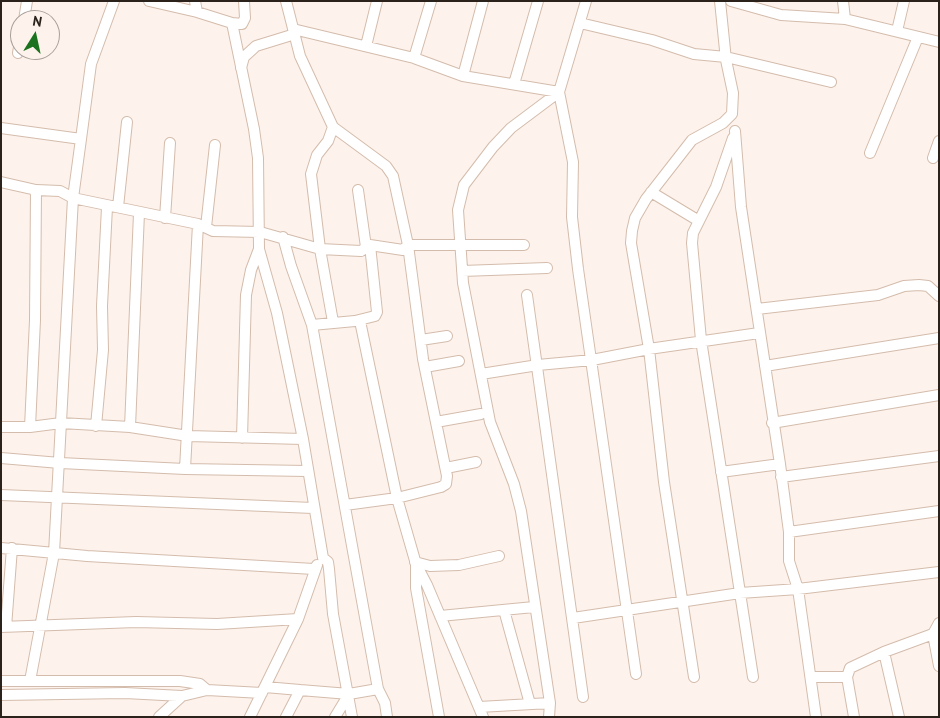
<!DOCTYPE html>
<html>
<head>
<meta charset="utf-8">
<style>
  body { margin:0 }
  #map { position:relative; width:940px; height:718px; overflow:hidden; background:#fdf3ec; font-family:"PT Sans",sans-serif }
  canvas { display:block }
  .frame { position:absolute; inset:0; border:2px solid #2b221c; pointer-events:none }
  .north { position:absolute; left:10px; top:10px; width:50px; height:50px; box-sizing:border-box; background:#fdf3ec; border:1px solid #a99f99; border-radius:50%; rotate:10deg; font-size:14px; font-weight:700; line-height:20px; text-align:center; color:#2b221c }
  .north::after { content:''; display:block; margin:auto; width:18px; height:22px; background:#1c731f; clip-path:polygon(50% 0,100% 100%,50% 72%,0 100%) }
</style>
</head>
<body>
<div id="map">
<canvas width="940" height="718"></canvas>
<div class="frame"></div>
<div class="north">N</div>
</div>
<script>
const g = document.querySelector('canvas').getContext('2d');
g.lineJoin = 'round';
const toPath = rows => new Path2D(rows.map(r => 'M' + r).join(''));
function stroke(path, color, width, dash) { g.strokeStyle = color; g.lineWidth = width; g.lineCap = dash ? 'butt' : 'round'; g.setLineDash(dash || []); g.stroke(path); }
const minor = toPath([
  [149,1,197,12],
  [195,1,197,12,232,23,254,129,258,158,259,249,277,313,303,439,323,558,328,562,329,569,333,614,352,717],
  [286,1,300,56,333,127,386,166,393,176,408,245,423,359,447,476,446,484,441,487,397,498,345,505],
  [731,1,781,15,845,19,939,42],
  [843,1,845,19],
  [24,20,27,1],
  [232,23,242,24,245,18,244,1],
  [580,23,652,40,694,54,726,57,831,82],
  [293,29,414,58,463,76,559,92,573,162,572,217,578,269,636,674],
  [897,31,904,1],
  [366,46,377,1],
  [18,53,20,41],
  [414,58,431,1],
  [241,68,244,57,256,46,295,34],
  [463,76,483,1],
  [514,84,538,1],
  [333,127,328,141,317,155,311,174,320,249,333,322],
  [1,128,81,139,73,198,54,553,30,681],
  [735,131,741,207,780,464,789,532,789,561,798,589,816,717],
  [733,138,716,187,693,233,692,243,701,340,753,677],
  [81,139,91,64,114,1],
  [870,153,918,37],
  [933,158,939,141],
  [1,182,36,190,60,191,73,198,198,224,213,231,260,232,320,249,361,251,370,245,403,250,408,245,524,245],
  [358,190,366,247],
  [651,192,699,221],
  [118,207,127,122],
  [165,218,170,143],
  [206,227,215,145],
  [283,237,291,266,312,325,378,689,385,703,387,717],
  [462,271,547,268],
  [527,295,583,697],
  [757,309,878,295,904,286,919,285,928,286,939,296],
  [360,321,397,498,416,564,416,588,439,717],
  [312,325,355,321,375,316,377,312,370,245],
  [421,340,447,336],
  [765,366,939,338],
  [425,367,459,361],
  [481,374,538,365,592,360,649,349,759,333],
  [436,422,481,414],
  [772,423,939,395],
  [96,426,103,350,102,306,107,207],
  [1,427,30,427,61,423,130,427,188,436,303,439],
  [30,427,35,320,36,190],
  [130,427,139,213],
  [242,438,246,295,251,270,259,249],
  [1,458,60,463,185,469,307,471],
  [446,468,476,462],
  [185,469,198,224],
  [721,472,780,464],
  [781,477,939,456],
  [1,495,313,508],
  [789,532,939,511],
  [1,548,87,556,314,569],
  [415,562,430,566,459,565,499,556],
  [416,564,427,585,483,717],
  [504,610,530,704],
  [440,616,534,607],
  [573,618,740,593,798,589,939,572],
  [1,627,136,622,217,624,298,619],
  [6,627,12,548],
  [933,634,939,666],
  [884,652,899,717],
  [694,677,664,482,649,349,631,243,632,231,635,218,646,199,692,140,723,123,732,114,733,93,726,60,720,1],
  [811,677,847,677,850,668,884,652,933,634,939,623],
  [847,677,854,717],
  [1,681,180,681,200,684,207,690],
  [265,687,300,690],
  [1,695,125,693,182,696,207,690,262,693],
  [479,707,550,703],
  [159,717,182,696],
  [250,717,298,619,317,565],
  [286,717,300,690,349,694,378,689],
  [335,717,349,694],
  [549,717,550,703,521,511,514,484,490,422,463,283,458,210,464,185,493,147,511,128,559,92,586,1]
]);
stroke(minor, '#d4bcac', 12);
stroke(minor, '#fff', 10);
</script>
</body>
</html>
